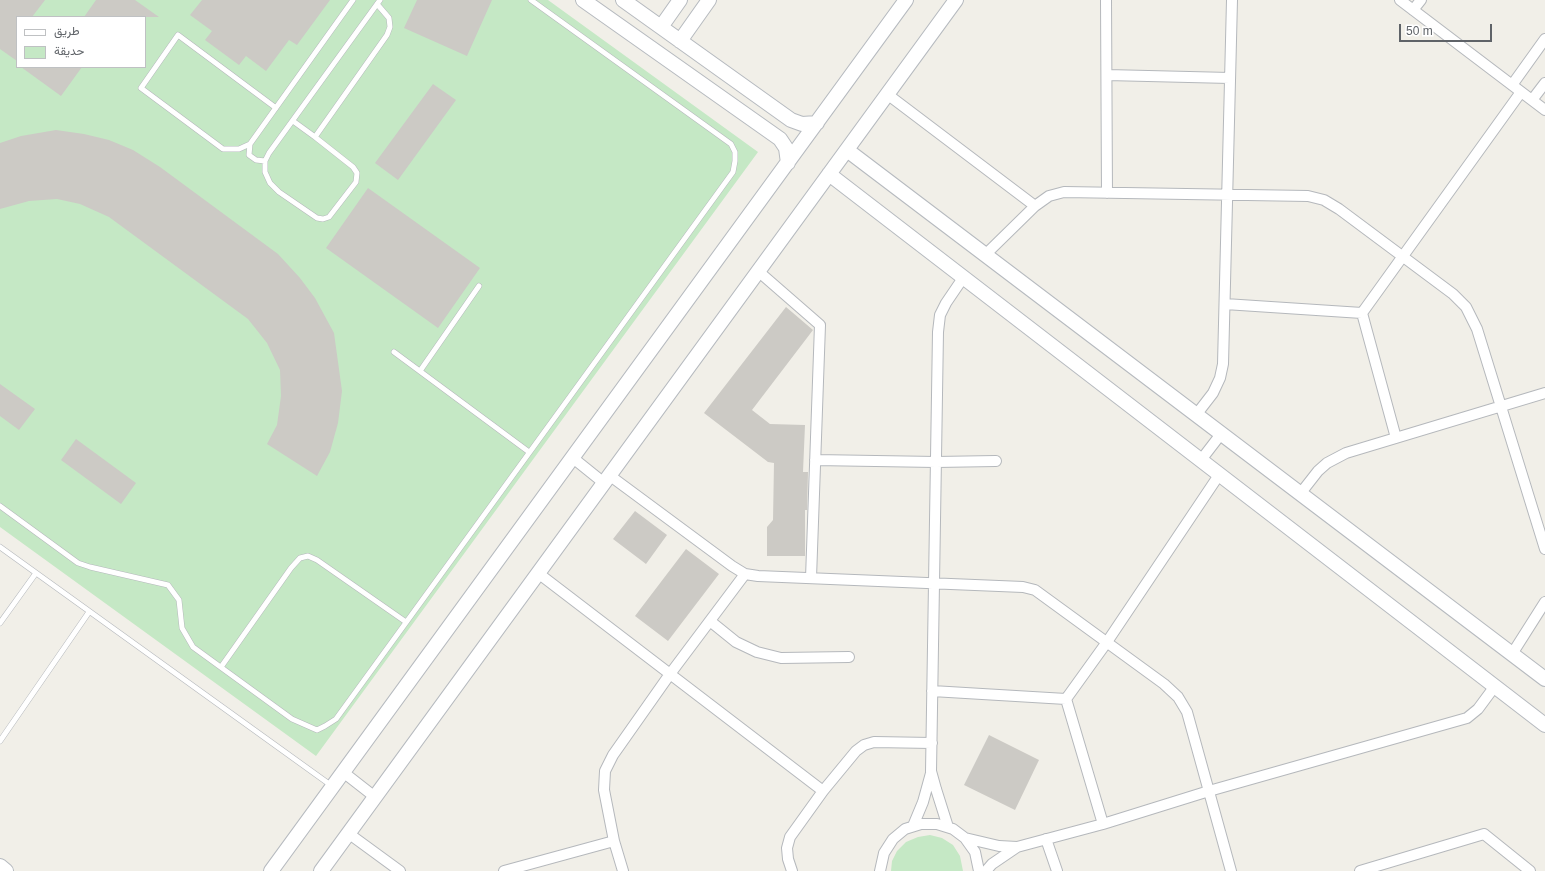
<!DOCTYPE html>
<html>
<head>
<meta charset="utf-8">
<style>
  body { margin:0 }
  #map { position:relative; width:1545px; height:871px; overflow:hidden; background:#f1efe8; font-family:Arial,Vazirmatn,sans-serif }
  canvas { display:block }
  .legend { position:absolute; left:16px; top:16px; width:130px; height:52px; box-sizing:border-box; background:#fff; border:1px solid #bfc1c3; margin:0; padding:5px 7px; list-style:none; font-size:12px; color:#5f6368 }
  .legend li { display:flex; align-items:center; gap:8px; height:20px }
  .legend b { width:20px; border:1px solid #bfc1c3 }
  .scale { position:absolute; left:1399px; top:24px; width:93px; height:18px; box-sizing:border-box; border:2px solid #5f6368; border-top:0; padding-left:5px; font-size:12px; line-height:14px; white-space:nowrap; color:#5f6368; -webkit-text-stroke:3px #fff; paint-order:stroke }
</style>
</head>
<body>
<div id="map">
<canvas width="1545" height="871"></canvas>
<ul class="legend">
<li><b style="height:5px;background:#fff"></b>طريق</li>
<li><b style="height:11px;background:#c5e8c5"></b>حديقة</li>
</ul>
<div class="scale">50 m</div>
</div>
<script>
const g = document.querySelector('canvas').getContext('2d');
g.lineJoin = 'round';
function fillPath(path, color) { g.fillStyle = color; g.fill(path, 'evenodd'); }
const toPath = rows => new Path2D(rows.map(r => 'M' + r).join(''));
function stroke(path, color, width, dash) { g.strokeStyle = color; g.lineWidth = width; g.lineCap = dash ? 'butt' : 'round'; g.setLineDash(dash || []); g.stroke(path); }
fillPath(toPath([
  [0,0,548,0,758,152,316,756,0,527],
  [17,17,145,17,145,67,17,67],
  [930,835,942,838,953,845,960,856,963,871,891,871,892,861,897,851,906,842,918,837]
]), '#c5e8c5');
fillPath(toPath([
  [0,0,45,0,32,17,17,17,17,61,0,49],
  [96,0,135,0,159,17,84,17],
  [202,0,330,0,297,45,289,40,266,71,246,56,239,65,205,40,212,31,190,15],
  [417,0,492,0,467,56,404,28],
  [21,67,82,67,61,96],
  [433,84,456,100,398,180,375,163],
  [56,130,84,134,109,140,133,150,160,167,278,254,300,278,315,298,334,333,342,391,338,423,330,452,317,476,267,444,277,425,281,396,280,370,267,343,248,319,109,217,80,204,57,199,29,201,0,209,0,143,21,136],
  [368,188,480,268,438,328,326,248],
  [786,307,813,330,752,410,770,424,805,425,803,472,808,472,807,510,805,510,805,556,767,556,767,527,773,520,774,463,768,462,704,413],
  [0,384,35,409,19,430,0,416],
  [76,439,136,483,121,504,61,460],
  [635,511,667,535,646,564,613,539],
  [686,549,719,574,668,641,635,616],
  [989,735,1039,760,1015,810,964,785]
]), '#cccac5');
const lane = toPath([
  [377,4,389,18,390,27,387,35,315,137,353,167,357,173,356,182,329,217,323,219,317,218,279,192,270,183,265,172,265,161,269,153,380,0],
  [276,108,178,35,141,88,223,149,239,149,250,144,353,0],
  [293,121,315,137],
  [250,144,249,155,256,160,265,161],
  [394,352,529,452],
  [420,371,479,286],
  [0,506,78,563,90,567,168,585,179,600,182,628,193,647,292,719,317,730,325,726,336,719,733,172,735,161,735,152,731,144,531,0],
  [0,547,332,786],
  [0,623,36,573],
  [221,667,291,568,300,558,308,556,317,560,406,622],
  [0,741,89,612]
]);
const street = toPath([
  [1106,0,1107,193],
  [1400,0,1545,110],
  [1413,10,1421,0],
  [1107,75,1230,78],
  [1512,85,1545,39],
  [887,94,1035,206],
  [1532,100,1545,83],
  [985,255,1035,206,1049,196,1064,192,1308,196,1324,200,1339,209,1453,294,1466,307,1477,329,1545,549],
  [758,271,820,325,811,578],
  [1225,304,1362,313],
  [1362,313,1521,92],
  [1362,313,1396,438],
  [1196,415,1213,393,1220,378,1223,364,1232,0],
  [573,458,604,483],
  [815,460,936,462,996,461],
  [1201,460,1221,434],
  [609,475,732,566,745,574,758,576,1023,587,1035,590,1164,684,1178,697,1187,712,1231,871],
  [1300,494,1318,471,1327,463,1346,453,1545,393],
  [538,573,823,791],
  [710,621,736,642,757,652,781,658,849,657],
  [1512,654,1545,602],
  [932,691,1066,699],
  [1066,699,1107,642,1219,475],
  [1066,699,1103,824],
  [343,772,375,797],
  [913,826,923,802,931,773],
  [948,827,936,789,931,771,938,332,940,315,946,303,963,278],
  [348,833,400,871],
  [965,838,999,846,1017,847],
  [1046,839,1057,871],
  [504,871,614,841],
  [623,871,614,841,604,790,605,771,613,755,670,674,745,574],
  [792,871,788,859,787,848,790,837,823,791,856,751,864,745,874,742,932,743],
  [880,871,884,853,893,839,905,829,921,824,937,824,953,829,965,838,975,852,979,871],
  [986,871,992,864,1017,847,1103,824,1209,791,1467,718,1478,709,1495,686],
  [1360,871,1484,834,1530,871]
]);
const secondary = toPath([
  [583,0,780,139,786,148,788,163],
  [623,0,791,120,802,124,817,123],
  [661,27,680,0],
  [680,41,709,0],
  [847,150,1545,679],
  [829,174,1545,725],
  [0,866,6,871],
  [271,871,906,0],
  [321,871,956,0]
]);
stroke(lane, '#b5b8bc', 6);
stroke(street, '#b5b8bc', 12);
stroke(secondary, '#b6babf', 16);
stroke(lane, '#fff', 5);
stroke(street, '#fff', 10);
stroke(secondary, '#fff', 14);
</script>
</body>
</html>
